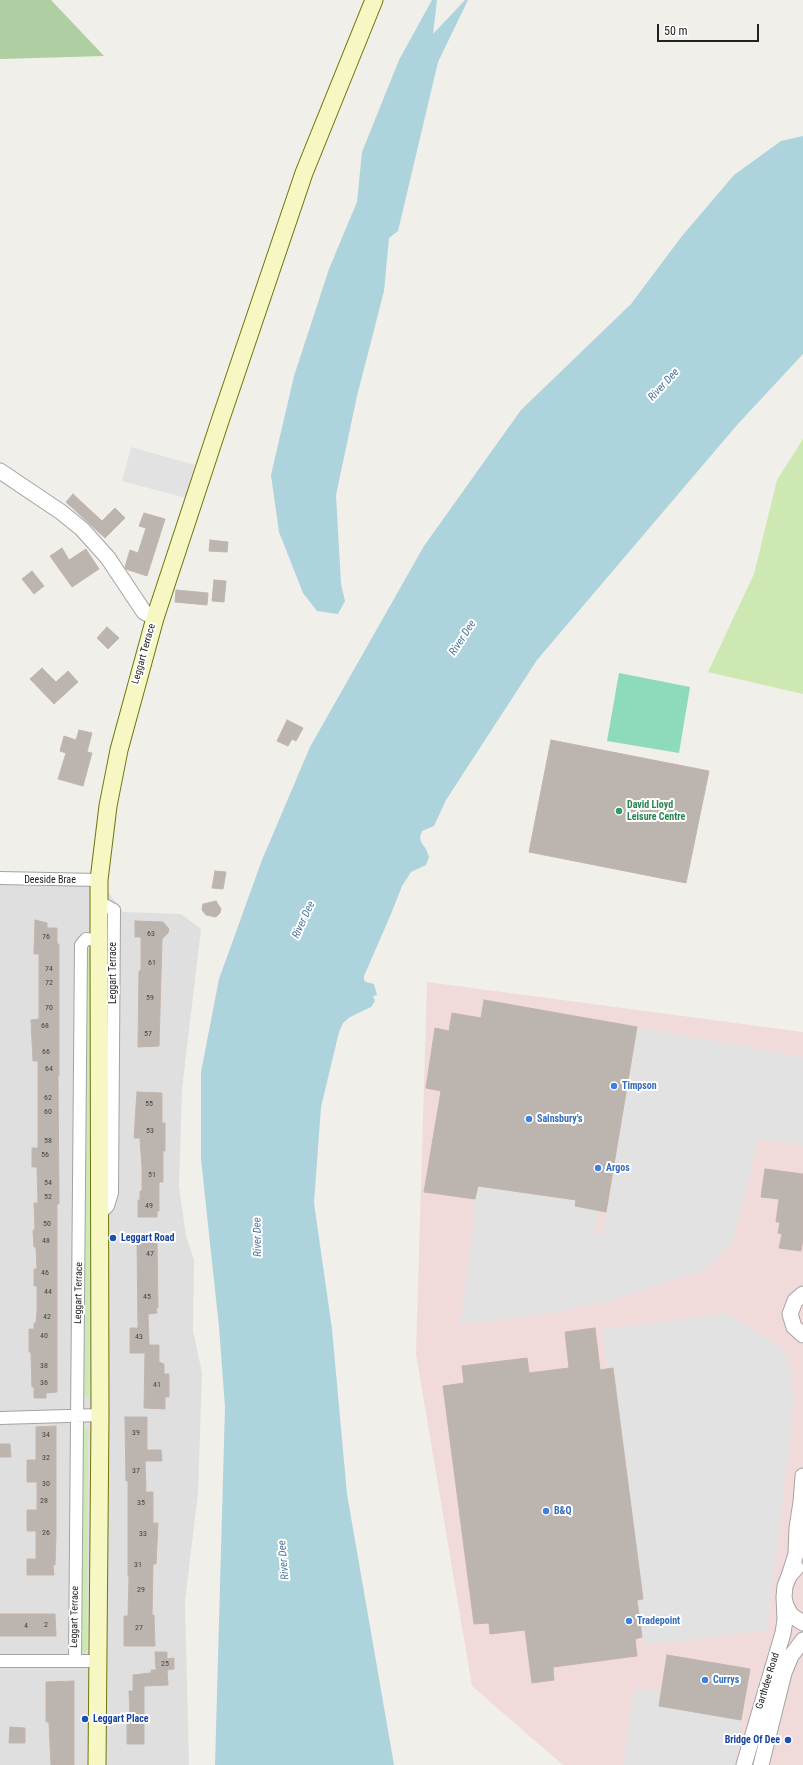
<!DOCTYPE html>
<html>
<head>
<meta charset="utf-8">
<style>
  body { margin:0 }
  #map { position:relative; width:803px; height:1765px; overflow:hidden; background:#f1efe9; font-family:"Roboto Condensed",sans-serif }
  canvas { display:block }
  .scale { position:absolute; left:657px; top:24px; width:102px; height:18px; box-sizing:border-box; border:2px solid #222; border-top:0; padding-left:5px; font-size:12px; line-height:14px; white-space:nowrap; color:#222; -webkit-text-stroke:3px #fff; paint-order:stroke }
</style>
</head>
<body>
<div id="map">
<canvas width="803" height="1765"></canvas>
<div class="scale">50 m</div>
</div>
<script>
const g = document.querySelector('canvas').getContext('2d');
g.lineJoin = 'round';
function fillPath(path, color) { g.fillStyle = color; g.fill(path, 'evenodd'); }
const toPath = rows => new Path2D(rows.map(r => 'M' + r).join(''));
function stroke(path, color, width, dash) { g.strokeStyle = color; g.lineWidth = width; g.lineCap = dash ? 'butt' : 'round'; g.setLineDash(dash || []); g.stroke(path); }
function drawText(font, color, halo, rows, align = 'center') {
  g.font = font + ' "Roboto Condensed",sans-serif'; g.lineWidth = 4; g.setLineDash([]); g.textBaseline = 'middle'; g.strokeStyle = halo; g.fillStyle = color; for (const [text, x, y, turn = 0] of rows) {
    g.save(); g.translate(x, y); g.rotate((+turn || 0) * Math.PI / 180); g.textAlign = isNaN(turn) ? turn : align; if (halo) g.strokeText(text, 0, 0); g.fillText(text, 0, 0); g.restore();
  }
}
fillPath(toPath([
  [0,878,99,880,123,912,181,914,201,929,182,1089,179,1186,186,1236,194,1260,193,1330,202,1373,198,1493,185,1601,189,1765,0,1765]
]), '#e0dfdf');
fillPath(toPath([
  [427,982,803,1032,803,1765,563,1765,472,1686,416,1354]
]), '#f1dbda');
fillPath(toPath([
  [803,439,803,694,708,672,754,574,777,480],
  [88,950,91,950,91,952,89,1395,87,1398,84,1396],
  [85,1427,88,1430,87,1650,84,1653,81,1650,82,1430]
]), '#cee8b3');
fillPath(toPath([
  [0,0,51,0,104,56,0,59]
]), '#afcea1');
fillPath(toPath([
  [619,673,690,687,679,753,607,741]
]), '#8ddbbb');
fillPath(toPath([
  [131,447,195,465,186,498,122,481],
  [637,1027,803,1057,803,1145,759,1138,733,1242,714,1259,709,1269,615,1299,551,1314,459,1324,467,1280,475,1199,478,1186,576,1200,575,1206,598,1210,594,1233,603,1234],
  [728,1313,778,1346,787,1357,792,1371,793,1411,767,1631,644,1645,602,1329],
  [635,1687,661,1691,659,1706,741,1720,735,1765,623,1765]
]), '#e2e2e2');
fillPath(toPath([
  [432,0,437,0,433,34,465,0,468,0,438,62,398,231,389,238,384,291,357,396,336,495,341,584,345,601,338,614,317,611,303,593,279,532,271,475,294,376,329,269,357,202,362,152,399,60],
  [803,136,803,354,737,425,537,660,446,800,434,826,422,831,420,837,421,842,426,849,429,857,426,865,411,872,402,886,391,914,364,976,364,980,366,982,374,984,377,995,373,996,375,1001,371,1007,350,1017,343,1023,339,1032,321,1107,314,1203,332,1329,347,1494,394,1765,215,1765,225,1407,219,1327,201,1159,201,1072,219,979,262,860,310,747,424,546,521,410,631,304,682,236,734,175,781,141]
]), '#add3dc');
const building = toPath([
  [73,494,102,521,115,508,125,518,105,538,66,502,73,494],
  [144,513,165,519,147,576,126,569,125,567,130,550,138,553,146,528,139,526,144,513],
  [210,540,228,542,227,552,209,551,210,540],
  [62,548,69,560,86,549,99,569,72,587,50,556,62,548],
  [32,571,44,586,34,594,22,579,32,571],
  [214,580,226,581,224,602,212,601,214,580],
  [176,590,208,593,207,605,175,602,176,590],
  [107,627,119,638,108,649,97,638,107,627],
  [42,668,56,682,68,671,78,682,54,704,30,679,42,668],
  [287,720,303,728,296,741,292,739,288,746,277,741,287,720],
  [79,730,92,733,87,752,92,753,83,786,58,779,66,753,60,751,64,736,76,740,79,730],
  [551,740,709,771,686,883,529,852,551,740],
  [215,871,226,872,223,889,212,888,215,871],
  [216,901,221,909,220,913,216,917,206,915,202,910,203,904,216,901],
  [35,920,47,923,47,928,57,928,57,944,59,944,59,1076,58,1076,59,1204,57,1204,57,1392,46,1393,46,1398,34,1398,34,1387,32,1387,31,1352,29,1352,29,1329,34,1329,34,1323,36,1323,37,1310,37,1286,34,1286,34,1269,37,1269,36,1247,34,1247,33,1230,35,1230,34,1203,38,1203,37,1167,32,1167,32,1148,38,1148,38,1061,33,1061,31,1020,39,1019,39,954,34,954,35,920],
  [135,921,163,922,169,929,168,933,162,939,159,1046,138,1047,139,971,141,970,141,937,135,937,135,921],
  [484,1000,637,1027,606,1212,575,1206,576,1200,478,1186,475,1199,424,1192,441,1091,426,1088,435,1028,449,1031,452,1013,481,1018,484,1000],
  [137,1092,162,1093,162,1123,165,1123,165,1151,163,1151,163,1182,159,1182,159,1211,157,1211,157,1217,138,1217,138,1200,140,1200,140,1191,142,1191,142,1168,140,1138,134,1138,137,1092],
  [765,1169,803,1174,803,1239,801,1251,779,1248,782,1234,778,1233,780,1222,776,1222,779,1199,761,1197,765,1169],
  [157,1240,158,1308,156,1308,157,1313,148,1314,149,1345,159,1345,159,1362,164,1364,164,1374,169,1374,169,1397,165,1397,165,1409,144,1408,145,1353,130,1353,130,1328,138,1328,137,1241,157,1240],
  [595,1328,600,1370,613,1368,643,1599,637,1600,642,1637,635,1639,637,1656,553,1667,554,1680,532,1683,525,1630,490,1634,489,1623,474,1624,443,1386,464,1383,462,1366,527,1358,529,1373,569,1368,565,1332,595,1328],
  [125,1417,147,1417,147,1450,161,1450,162,1461,145,1461,146,1492,153,1492,153,1523,158,1523,156,1564,153,1564,152,1615,154,1615,155,1646,124,1646,124,1616,128,1616,129,1576,128,1576,128,1481,126,1481,125,1417],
  [56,1426,56,1535,55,1565,53,1565,54,1575,27,1575,27,1559,36,1559,36,1531,27,1531,27,1510,37,1510,37,1482,27,1482,27,1460,36,1460,36,1427,56,1426],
  [0,1444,10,1444,11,1457,0,1457,0,1444],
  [0,1614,55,1614,56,1636,0,1636,0,1614],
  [155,1652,167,1652,167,1659,174,1658,174,1669,167,1670,168,1685,144,1686,144,1744,127,1744,127,1716,130,1716,129,1691,133,1691,133,1675,151,1673,151,1670,156,1670,155,1652],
  [667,1655,750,1669,741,1720,659,1706,667,1655],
  [74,1681,74,1765,51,1765,49,1722,46,1722,46,1682,74,1681],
  [10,1727,25,1728,25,1743,9,1743,10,1727]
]);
fillPath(building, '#bbb4af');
stroke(building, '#c3b5ac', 1);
const minor = toPath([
  [0,878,99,880],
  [98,1216,108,1206,112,1193,114,910,99,902],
  [0,1418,100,1415],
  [0,1661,98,1661],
  [75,1661,81,945,86,939,99,940]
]);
const tertiary = toPath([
  [0,471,61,512,82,529,108,558,144,612,155,618],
  [803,1294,795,1301,790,1314,794,1327,803,1335],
  [796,1568,789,1576,785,1586,784,1597,786,1606,791,1615,803,1623],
  [789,1576,796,1554,797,1528,801,1502,803,1476],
  [744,1765,783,1633,785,1620,784,1597],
  [761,1765,784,1673,791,1656,803,1640]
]);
const secondary = toPath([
  [97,1765,100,1415,99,940,99,880,108,806,119,750,155,618,220,421,304,173,374,0]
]);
stroke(minor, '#a3a3a3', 14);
stroke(tertiary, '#a3a3a3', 17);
stroke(secondary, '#6e760b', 19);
stroke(minor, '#fff', 12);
stroke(tertiary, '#fff', 15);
stroke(secondary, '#f6f7c2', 17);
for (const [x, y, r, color] of [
  [619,811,4,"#2e9e5b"],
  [614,1086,4,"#3f7fe0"],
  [529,1119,4,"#3f7fe0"],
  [598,1168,4,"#3f7fe0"],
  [113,1238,4,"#1a4fb4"],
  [546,1511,4,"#3f7fe0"],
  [629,1621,4,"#3f7fe0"],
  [705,1680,4,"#3f7fe0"],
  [85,1719,4,"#1a4fb4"],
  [788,1740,4,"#1a4fb4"]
]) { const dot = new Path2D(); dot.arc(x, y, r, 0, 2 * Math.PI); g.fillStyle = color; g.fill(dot); stroke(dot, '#fff', 1.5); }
drawText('8px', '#484645', null, [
  ["63",151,934],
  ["76",46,937],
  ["61",152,963],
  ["74",49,969],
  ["72",49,983],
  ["59",150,998],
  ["70",49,1008],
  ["68",45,1026],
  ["57",148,1034],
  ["66",46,1052],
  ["64",49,1069],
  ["62",48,1098],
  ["55",149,1104],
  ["60",48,1112],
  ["53",150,1131],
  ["58",48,1141],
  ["56",45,1155],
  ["51",152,1175],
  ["54",48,1183],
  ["52",48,1197],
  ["49",149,1206],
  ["50",47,1224],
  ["48",46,1241],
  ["47",150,1254],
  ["46",45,1273],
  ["44",48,1292],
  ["45",147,1297],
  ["42",47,1317],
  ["40",44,1336],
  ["43",139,1337],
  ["38",44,1366],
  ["36",44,1383],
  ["41",157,1385],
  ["39",136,1433],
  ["34",46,1435],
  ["32",46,1458],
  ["37",136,1471],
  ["30",46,1484],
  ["28",44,1501],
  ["35",141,1503],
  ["26",46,1533],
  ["33",143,1534],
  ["31",138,1565],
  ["29",141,1590],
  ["2",46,1625],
  ["4",26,1626],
  ["27",139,1628],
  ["25",165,1664]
]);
drawText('10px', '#222', '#fff', [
  ["Leggart Terrace",144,654,-74],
  ["Deeside Brae",50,880],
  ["Leggart Terrace",113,973,-90],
  ["Leggart Terrace",79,1293,-89],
  ["Leggart Terrace",75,1617,-89],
  ["Garthdee Road",768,1681,-73]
]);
drawText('bold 10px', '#27864d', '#fff', [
  ["David Lloyd",627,805],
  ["Leisure Centre",627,817]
], 'left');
drawText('bold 10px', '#366cbe', '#fff', [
  ["Timpson",622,1086],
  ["Sainsbury's",537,1119],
  ["Argos",606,1168],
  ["B&Q",554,1511],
  ["Tradepoint",637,1621],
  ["Currys",713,1680]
], 'left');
drawText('bold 10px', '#164399', '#fff', [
  ["Leggart Road",121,1238],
  ["Leggart Place",93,1719],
  ["Bridge Of Dee",780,1740,"right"]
], 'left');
drawText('italic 11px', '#4c779e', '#fff', [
  ["River Dee",664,385,-47],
  ["River Dee",463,638,-57],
  ["River Dee",304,920,-65],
  ["River Dee",258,1237,-91],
  ["River Dee",284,1560,-95]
]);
</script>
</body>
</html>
